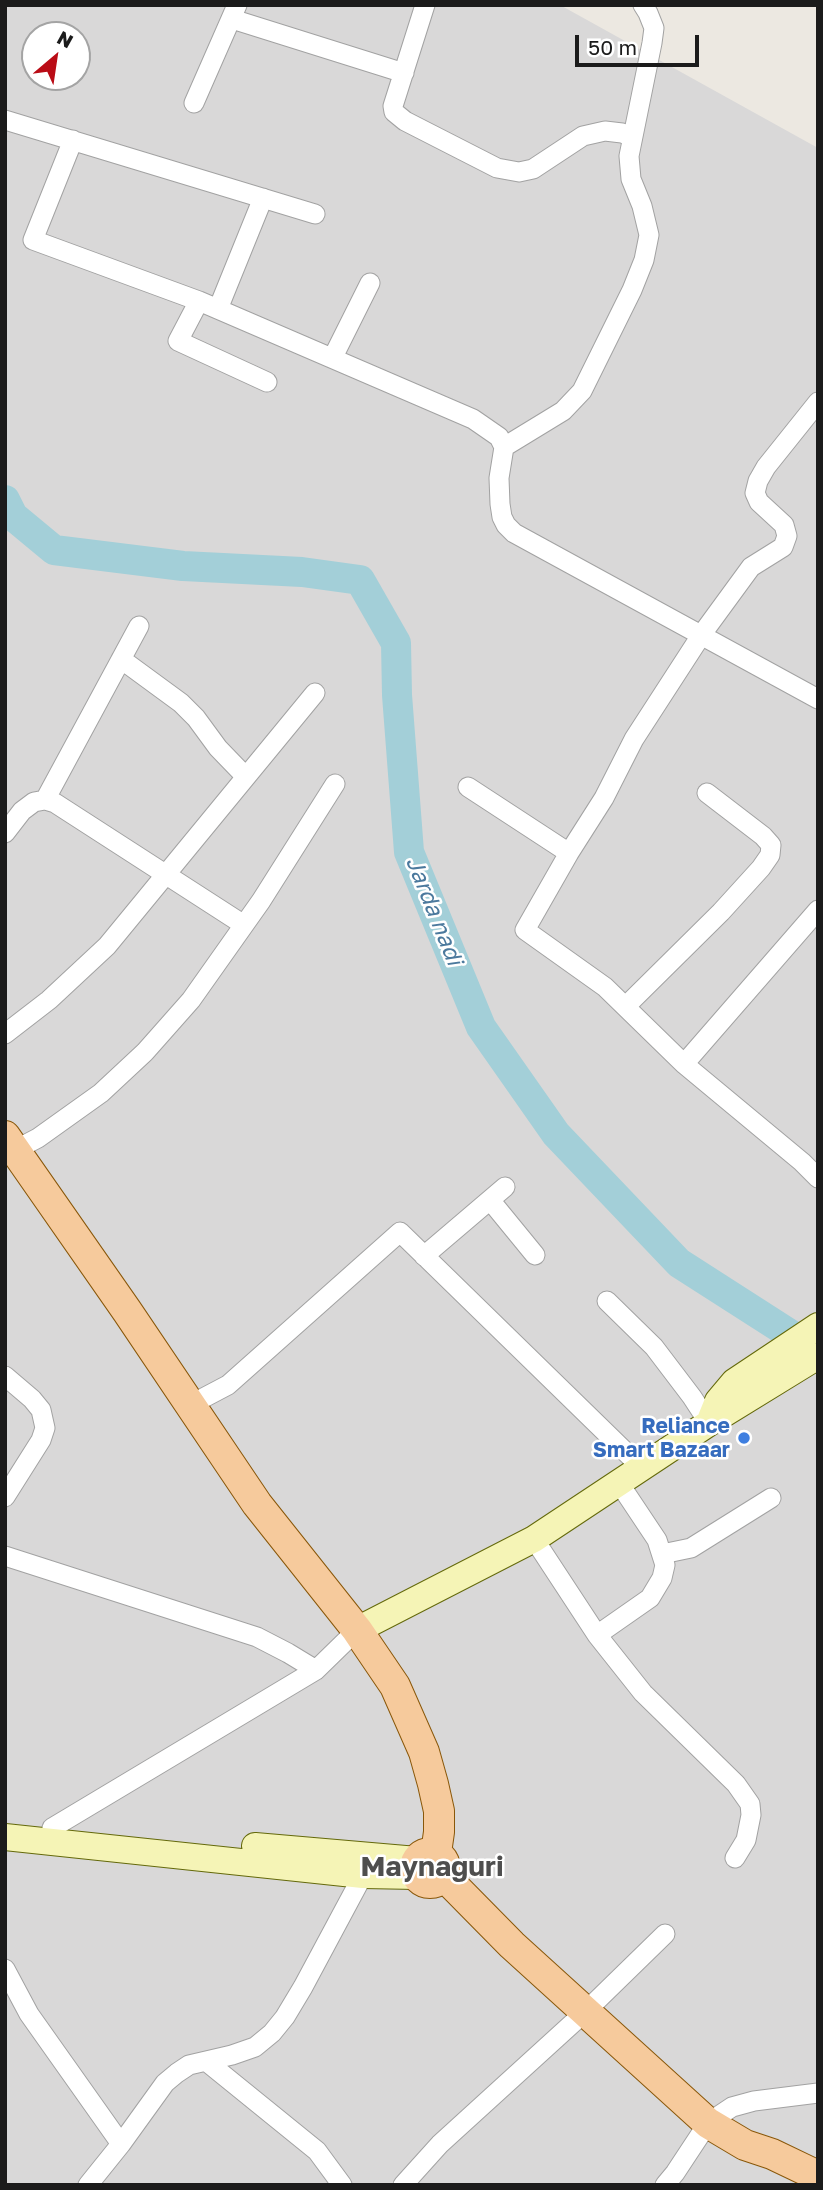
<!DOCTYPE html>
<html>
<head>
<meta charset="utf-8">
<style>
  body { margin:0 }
  #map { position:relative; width:823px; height:2190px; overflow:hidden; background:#ece8e1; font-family:"Golos Text",sans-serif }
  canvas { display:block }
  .frame { position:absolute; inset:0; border:7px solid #1b1b1b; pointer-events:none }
  .north { position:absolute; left:21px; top:21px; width:70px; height:70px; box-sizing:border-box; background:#fff; border:2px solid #a4a4a4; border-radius:50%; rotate:29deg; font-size:19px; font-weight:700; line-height:28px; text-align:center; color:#1b1b1b }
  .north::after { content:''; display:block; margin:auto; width:24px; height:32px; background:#ba0c16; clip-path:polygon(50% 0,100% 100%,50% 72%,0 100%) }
  .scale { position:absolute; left:575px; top:35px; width:124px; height:32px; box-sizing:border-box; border:4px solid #1b1b1b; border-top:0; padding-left:9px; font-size:21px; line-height:24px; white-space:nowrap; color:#1b1b1b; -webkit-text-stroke:5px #fff; paint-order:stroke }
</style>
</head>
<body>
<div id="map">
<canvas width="823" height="2190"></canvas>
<div class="frame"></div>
<div class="north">N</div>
<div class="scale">50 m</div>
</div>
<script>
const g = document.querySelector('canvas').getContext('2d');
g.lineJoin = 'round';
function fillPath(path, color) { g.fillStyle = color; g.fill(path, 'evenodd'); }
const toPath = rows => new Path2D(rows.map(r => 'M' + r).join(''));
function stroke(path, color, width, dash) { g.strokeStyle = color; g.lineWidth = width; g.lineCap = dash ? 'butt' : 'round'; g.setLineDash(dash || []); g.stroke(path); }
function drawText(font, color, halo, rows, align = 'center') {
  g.font = font + ' "Golos Text",sans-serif'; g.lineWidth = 5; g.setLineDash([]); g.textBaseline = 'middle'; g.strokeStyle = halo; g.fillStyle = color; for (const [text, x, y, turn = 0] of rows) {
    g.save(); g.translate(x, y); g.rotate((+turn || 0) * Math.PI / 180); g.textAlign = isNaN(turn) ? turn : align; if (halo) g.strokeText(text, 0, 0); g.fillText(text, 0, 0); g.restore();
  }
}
fillPath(toPath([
  [5,5,560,5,818,148,818,2185,5,2185],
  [35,35,77,35,77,77,35,77]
]), '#d9d8d8');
stroke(toPath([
  [5,500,13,516,54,550,183,566,302,572,360,580,396,643,397,695,409,852,481,1027,556,1134,679,1263,818,1352]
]), '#a3cfd8', 30);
const street = toPath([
  [425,5,393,106,394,112,405,121,497,168,519,172,533,169,583,136,605,131,622,133,632,137],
  [232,19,404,73],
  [194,103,237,5],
  [5,120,315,214],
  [73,140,33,240,199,301,473,419,499,437,504,447,499,478,500,504,502,517,506,525,514,533,818,699],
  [199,301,178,341,267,382],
  [218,309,263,198],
  [333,357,370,283],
  [818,402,766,467,758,481,755,493,759,502,784,525,787,536,783,547,751,567,702,634,634,739,604,798,569,853,525,930,605,987,684,1064,802,1162,818,1178],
  [504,447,563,411,582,391,632,290,644,260,649,235,642,206,631,179,629,156,652,43,654,28,648,13,643,5],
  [121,659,181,703,196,718,218,748,246,777],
  [468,787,569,853],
  [45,800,139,626],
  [5,833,22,811,34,802,45,800,55,803,244,925],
  [626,1006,721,912,761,868,770,855,771,845,763,836,707,793],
  [5,1034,49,1000,107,946,315,693],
  [684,1064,818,910],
  [15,1150,38,1138,101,1093,145,1052,191,1000,261,901,335,784],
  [490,1200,535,1255],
  [424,1256,505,1187],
  [607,1301,654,1347,692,1397,709,1423],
  [5,1376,32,1399,41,1410,45,1428,41,1440,5,1497],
  [190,1405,228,1385,400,1232,641,1467],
  [534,1539,597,1635,643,1693,736,1784,750,1804,751,1815,746,1840,735,1858],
  [662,1554,691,1548,771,1498],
  [5,1556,257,1637,288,1653,316,1670],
  [597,1635,650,1598,662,1578,665,1565,657,1540,619,1483],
  [52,1828,316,1670,357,1630],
  [5,1969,29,2014,121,2144],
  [206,2061,317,2151,342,2185],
  [88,2185,121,2144,165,2083,177,2073,189,2065,232,2055,255,2047,272,2033,285,2017,303,1987,363,1875],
  [403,2185,440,2144,585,2012,665,1934],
  [665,2185,675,2173,708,2123,732,2107,754,2101,818,2093]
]);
const secondary = toPath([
  [709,1423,718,1401,734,1382,818,1326],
  [357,1630,534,1539,709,1423,818,1356],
  [5,1837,363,1875,417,1876],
  [255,1846,417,1860]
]);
const primary = toPath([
  [5,1136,127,1311,257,1504,357,1630,395,1686,424,1752,433,1784,439,1811,439,1832,436,1853],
  '415 1868a15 15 0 1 1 30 0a15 15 0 1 1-30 0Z',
  [443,1875,512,1945,708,2123,745,2145,772,2154,818,2176]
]);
stroke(street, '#a2a2a2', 21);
stroke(secondary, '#64690b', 28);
stroke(primary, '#895709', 32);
stroke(street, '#fff', 19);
stroke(secondary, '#f5f4b6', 26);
stroke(primary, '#f6ca9c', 30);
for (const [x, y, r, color] of [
  [744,1438,7,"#3f7fe0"]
]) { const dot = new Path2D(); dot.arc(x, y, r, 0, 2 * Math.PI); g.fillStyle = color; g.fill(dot); stroke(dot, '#fff', 2.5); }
drawText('bold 21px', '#366cbe', '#fff', [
  ["Reliance",730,1426],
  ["Smart Bazaar",730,1450]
], 'right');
drawText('italic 23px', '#4b799d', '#fff', [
  ["Jarda nadi",434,911,68]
]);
drawText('bold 28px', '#4e4e4e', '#fff', [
  ["Maynaguri",432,1867]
]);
</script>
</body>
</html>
